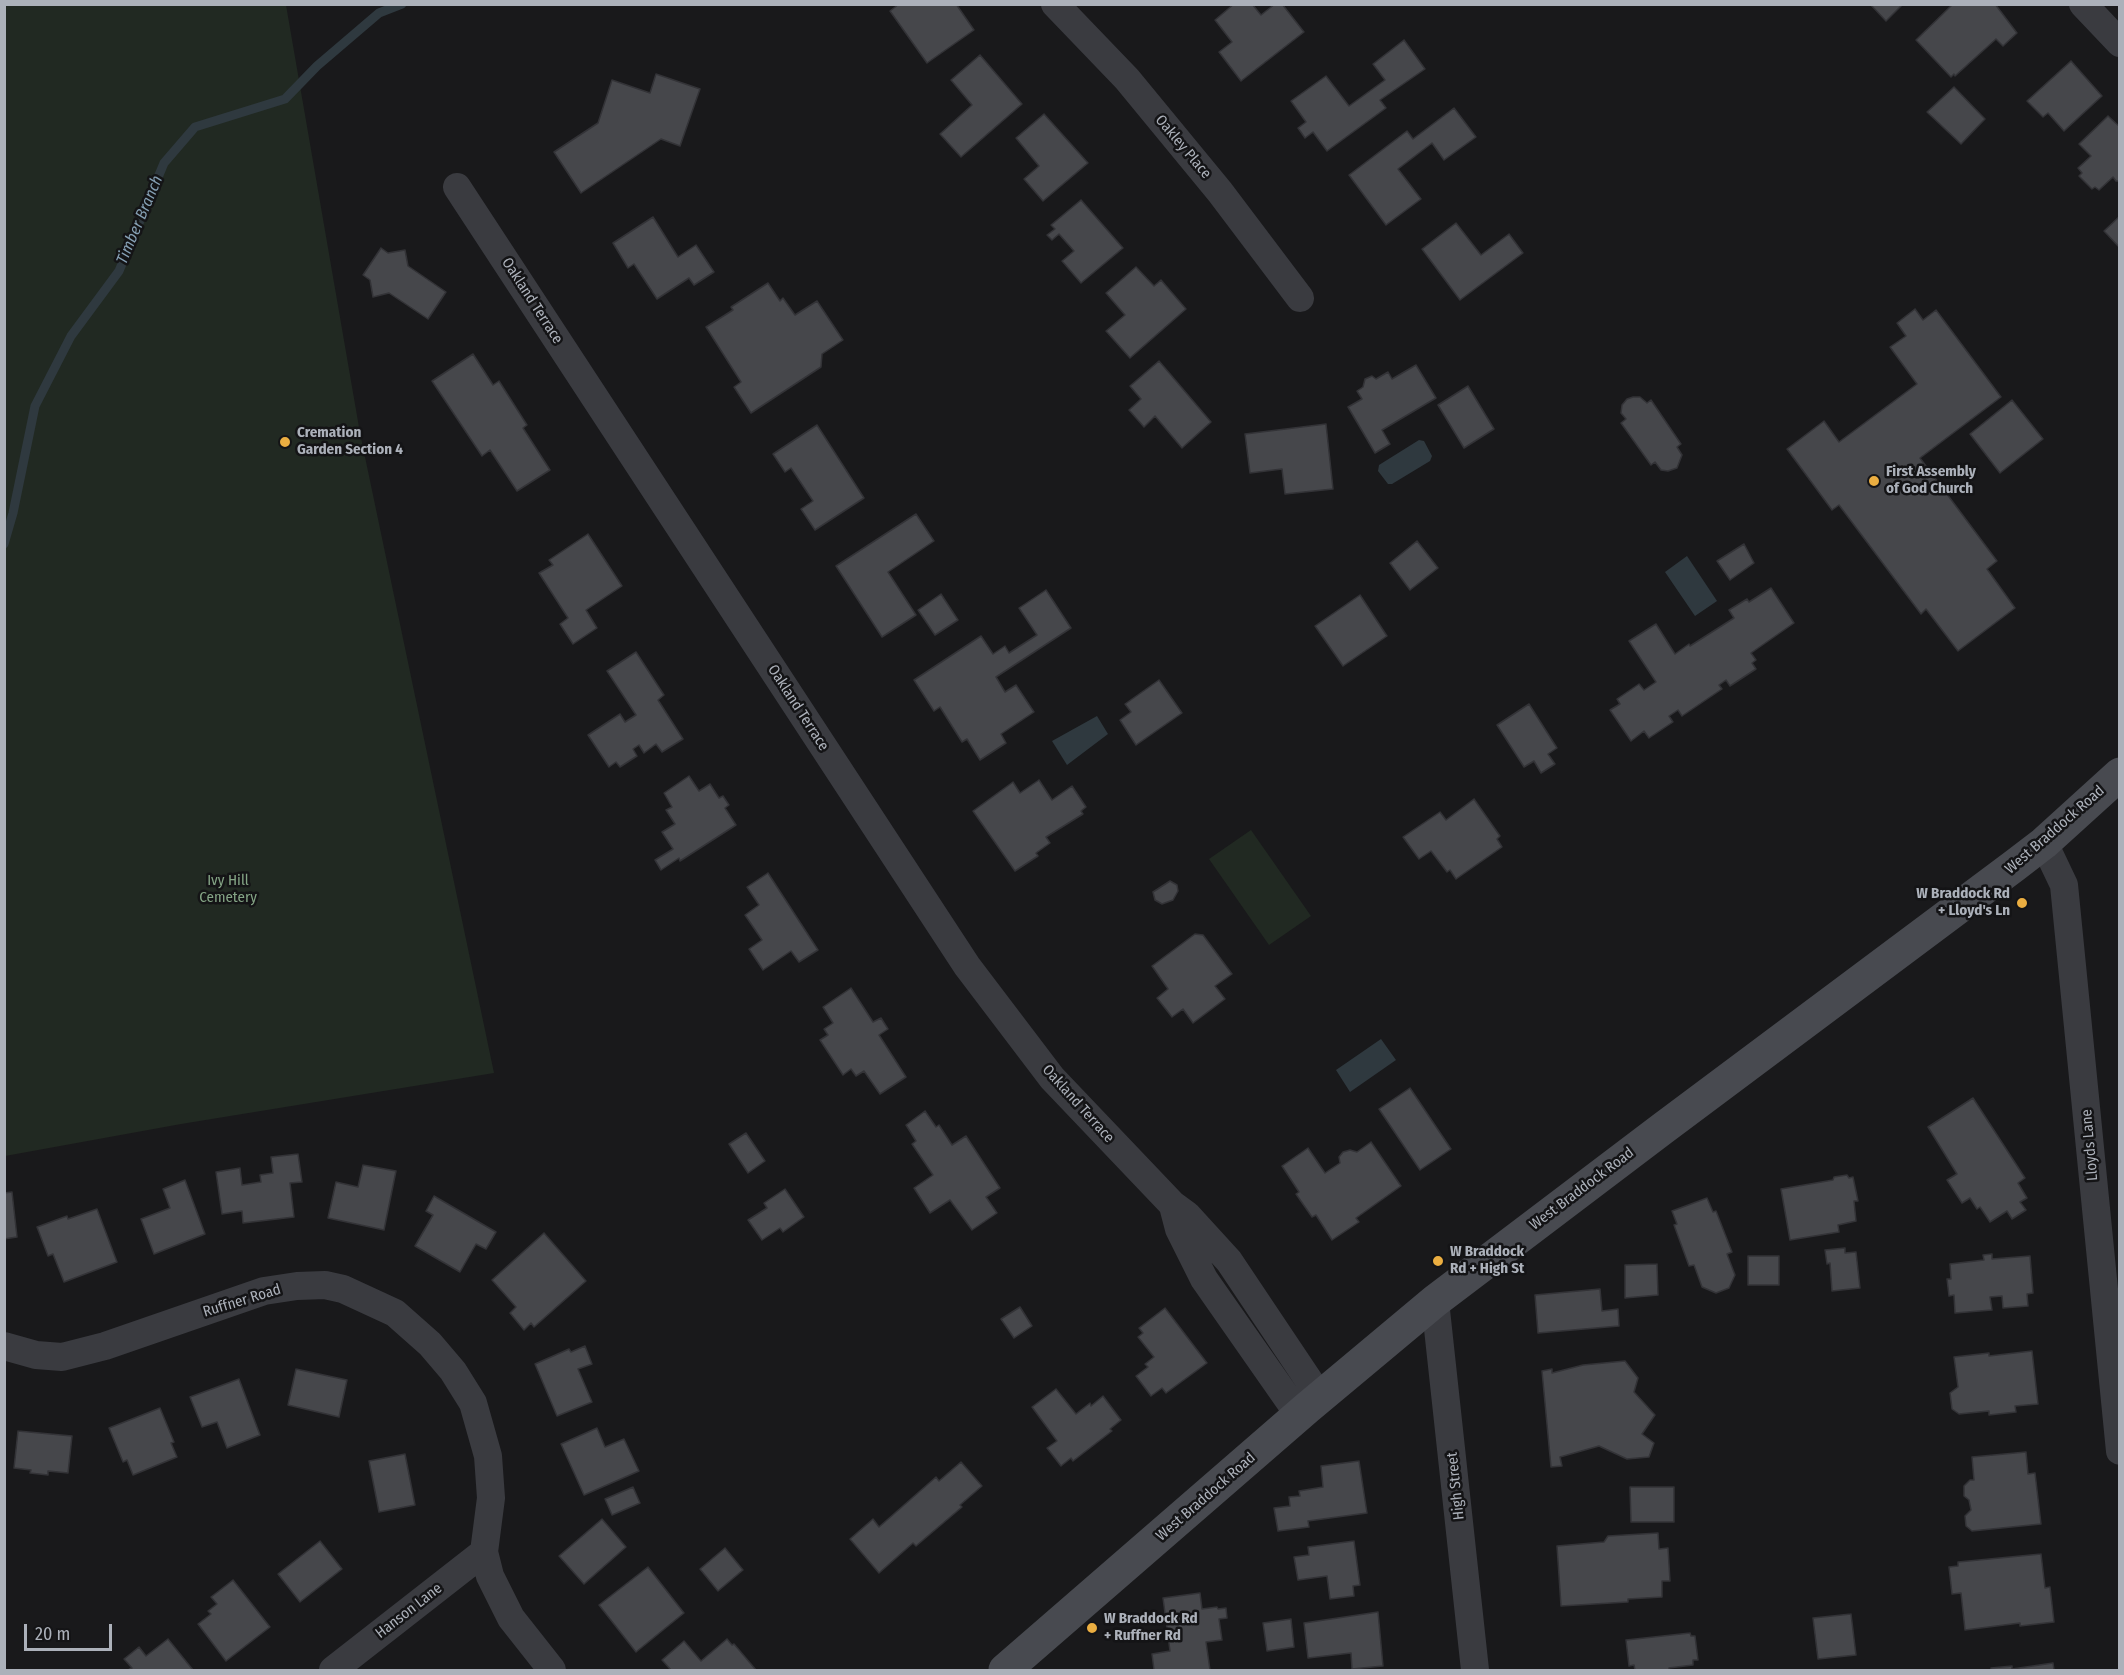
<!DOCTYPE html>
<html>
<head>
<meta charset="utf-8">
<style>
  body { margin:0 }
  #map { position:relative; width:2124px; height:1675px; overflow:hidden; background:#19191b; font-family:"Fira Sans Condensed",sans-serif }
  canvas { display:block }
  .frame { position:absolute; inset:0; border:6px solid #acb1ba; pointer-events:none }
  .scale { position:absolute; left:24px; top:1624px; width:88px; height:27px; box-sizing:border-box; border:3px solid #acb1ba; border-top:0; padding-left:8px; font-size:18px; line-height:21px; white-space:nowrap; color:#acb1ba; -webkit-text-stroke:4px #141416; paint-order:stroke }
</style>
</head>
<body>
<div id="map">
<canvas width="2124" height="1675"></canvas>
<div class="frame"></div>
<div class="scale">20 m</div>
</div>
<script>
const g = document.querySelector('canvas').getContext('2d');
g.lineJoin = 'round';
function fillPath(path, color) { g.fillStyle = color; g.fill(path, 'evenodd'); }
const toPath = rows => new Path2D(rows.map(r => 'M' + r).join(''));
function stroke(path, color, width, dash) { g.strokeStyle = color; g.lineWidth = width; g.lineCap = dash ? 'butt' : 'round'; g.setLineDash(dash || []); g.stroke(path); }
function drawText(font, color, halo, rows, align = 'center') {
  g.font = font + ' "Fira Sans Condensed",sans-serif'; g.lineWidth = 5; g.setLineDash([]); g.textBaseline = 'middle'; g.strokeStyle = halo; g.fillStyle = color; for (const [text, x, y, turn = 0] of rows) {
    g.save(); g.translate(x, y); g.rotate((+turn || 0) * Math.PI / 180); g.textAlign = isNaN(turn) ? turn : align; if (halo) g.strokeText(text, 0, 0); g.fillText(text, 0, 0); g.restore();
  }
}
fillPath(toPath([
  [5,4,286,5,360,433,494,1073,181,1124,5,1156],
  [1251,830,1311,916,1269,945,1209,859]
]), '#212922');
fillPath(toPath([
  [1419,440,1424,441,1432,456,1430,461,1392,484,1388,484,1378,471,1379,465],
  [1687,556,1717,601,1695,616,1665,572],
  [1097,716,1108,734,1067,765,1052,741],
  [1381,1039,1396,1060,1350,1092,1336,1070]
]), '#2f393f');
stroke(toPath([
  [4,544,13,513,35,406,71,336,119,271,164,163,195,127,285,99,317,66,379,13,402,4]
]), '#2f393f', 9);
const building = toPath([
  [899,4,956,4,974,30,927,63,890,11,899,4],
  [1234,4,1252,4,1261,15,1275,4,1282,4,1304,32,1241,81,1219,52,1232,42,1215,20,1234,4],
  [1870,4,1903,4,1886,21,1870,4],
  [1953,4,1995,4,2017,33,2003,46,1996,39,1955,76,1954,74,1951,77,1916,40,1953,4],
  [1404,40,1425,69,1380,100,1386,108,1327,151,1313,132,1305,138,1298,128,1306,122,1291,101,1326,76,1349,106,1385,80,1373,64,1404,40],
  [980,55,1022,104,961,157,940,134,972,105,951,80,980,55],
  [2071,61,2102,96,2064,131,2048,113,2043,117,2027,101,2071,61],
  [656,74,700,89,680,146,661,139,581,193,554,152,598,123,612,80,650,93,656,74],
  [1954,87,1985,119,1961,144,1927,112,1954,87],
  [1454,108,1476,137,1444,160,1432,143,1398,169,1421,199,1386,225,1349,175,1407,131,1413,139,1454,108],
  [1044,114,1088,163,1043,201,1024,179,1039,166,1016,138,1044,114],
  [2108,116,2120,127,2120,181,2116,181,2113,177,2099,190,2095,187,2092,189,2079,176,2082,173,2078,168,2091,156,2079,144,2108,116],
  [1081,200,1123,248,1081,283,1062,261,1074,251,1059,234,1052,240,1047,235,1055,229,1051,225,1081,200],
  [2120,216,2120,248,2104,231,2120,216],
  [653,217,678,257,696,245,714,272,694,285,689,278,657,299,634,264,628,268,613,243,653,217],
  [1456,223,1481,255,1509,234,1523,253,1460,300,1422,249,1456,223],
  [381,248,388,253,405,250,408,266,446,292,428,319,389,293,373,297,370,280,363,275,381,248],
  [1136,267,1154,286,1161,280,1186,309,1130,358,1106,331,1125,315,1106,293,1136,267],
  [768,283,780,301,783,298,795,315,817,301,843,340,822,354,821,367,751,413,734,387,741,382,706,327,733,310,731,307,768,283],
  [1915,309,1923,320,1936,310,2001,397,1920,458,1997,561,1987,569,2015,608,1958,651,1926,609,1921,614,1839,505,1832,510,1787,449,1824,421,1839,442,1917,384,1890,347,1906,336,1897,323,1915,309],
  [473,354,493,385,499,381,527,425,523,428,550,470,517,491,490,450,482,456,432,381,473,354],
  [1159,361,1211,422,1182,448,1155,416,1144,427,1129,410,1141,399,1130,386,1159,361],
  [1416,365,1436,398,1382,430,1390,444,1375,453,1348,407,1362,399,1357,391,1363,387,1365,379,1372,376,1376,379,1388,372,1392,379,1416,365],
  [1468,386,1494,429,1464,448,1438,405,1468,386],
  [1633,397,1640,397,1647,403,1651,400,1681,444,1677,447,1682,455,1677,468,1668,471,1661,470,1655,462,1651,465,1621,423,1626,419,1621,413,1622,405,1627,399,1633,397],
  [2012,400,2043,439,2000,473,1970,434,2012,400],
  [1326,424,1333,489,1285,494,1282,469,1250,473,1245,434,1326,424],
  [817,425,864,498,815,530,801,509,813,501,791,468,785,472,773,454,817,425],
  [916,514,934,541,888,572,916,615,882,637,836,566,916,514],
  [588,534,622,586,586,610,597,628,573,644,560,624,568,618,539,573,553,565,549,560,588,534],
  [1417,541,1438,568,1410,590,1390,563,1417,541],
  [1744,544,1754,563,1730,580,1717,561,1744,544],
  [1771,588,1794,623,1751,653,1756,660,1752,663,1756,669,1730,686,1726,680,1719,685,1722,689,1682,716,1678,710,1669,716,1673,722,1649,738,1644,731,1631,741,1610,710,1620,704,1617,699,1639,684,1644,690,1656,682,1629,641,1656,624,1675,654,1689,644,1690,646,1734,618,1729,610,1747,599,1749,602,1771,588],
  [1046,590,1071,628,996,677,1005,692,1016,685,1034,712,1001,734,1006,743,980,760,967,739,962,742,940,707,934,711,914,680,981,636,993,654,1005,646,1009,653,1037,635,1019,608,1046,590],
  [941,594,958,620,935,635,918,610,941,594],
  [1360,595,1387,636,1343,666,1315,626,1360,595],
  [636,652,664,695,658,700,683,739,662,752,656,744,644,753,639,745,633,749,637,756,620,767,616,762,609,767,588,735,620,714,625,722,636,715,607,671,636,652],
  [1159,680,1182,713,1136,745,1120,720,1131,712,1125,704,1159,680],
  [1529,704,1557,748,1548,754,1555,764,1541,773,1534,761,1524,767,1497,725,1529,704],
  [689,776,699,791,710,784,719,798,723,796,729,805,725,808,736,825,680,861,679,858,661,870,655,860,673,849,662,832,675,824,666,810,672,807,664,793,689,776],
  [1039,780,1052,800,1072,786,1086,807,1081,811,1083,814,1046,837,1050,843,1036,853,1038,856,1015,871,973,811,1013,782,1020,793,1039,780],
  [1474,799,1500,836,1497,839,1502,847,1456,879,1450,870,1447,872,1431,851,1419,859,1403,837,1440,812,1446,820,1474,799],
  [768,873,818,950,799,962,791,951,763,970,749,949,762,940,745,915,759,905,747,887,768,873],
  [1170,881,1177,885,1178,891,1173,900,1162,904,1155,900,1153,892,1170,881],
  [1195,934,1203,935,1232,974,1215,986,1225,999,1193,1023,1183,1009,1172,1017,1157,998,1168,989,1152,966,1195,934],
  [851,988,873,1022,881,1018,888,1029,879,1035,906,1077,880,1094,864,1071,856,1076,851,1069,843,1075,820,1040,828,1035,824,1029,833,1023,823,1007,851,988],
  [1410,1088,1451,1149,1420,1170,1379,1109,1410,1088],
  [1973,1098,2025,1178,2018,1183,2027,1198,2020,1202,2026,1210,2012,1219,2007,1211,1990,1222,1980,1207,1977,1209,1970,1198,1962,1203,1947,1180,1957,1174,1928,1127,1973,1098],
  [925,1111,936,1127,939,1125,952,1145,966,1136,1000,1188,986,1197,997,1213,972,1230,950,1200,930,1213,914,1188,933,1175,912,1144,916,1141,906,1125,925,1111],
  [746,1133,765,1161,748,1173,729,1144,746,1133],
  [1371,1142,1401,1186,1356,1218,1359,1222,1332,1240,1316,1215,1312,1217,1296,1194,1299,1192,1282,1166,1308,1148,1325,1173,1340,1163,1339,1157,1343,1152,1350,1150,1357,1152,1371,1142],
  [298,1154,302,1182,290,1183,294,1217,243,1223,242,1211,222,1214,216,1172,240,1168,242,1185,261,1182,260,1175,273,1173,271,1157,298,1154],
  [363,1165,396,1171,384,1230,328,1218,336,1182,358,1187,363,1165],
  [1847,1175,1849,1178,1853,1177,1858,1201,1854,1201,1856,1221,1838,1225,1839,1232,1790,1240,1781,1189,1833,1180,1834,1177,1847,1175],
  [185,1180,205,1234,154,1254,141,1219,170,1208,163,1189,185,1180],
  [785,1189,804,1217,783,1232,780,1228,762,1240,748,1220,767,1208,764,1203,785,1189],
  [12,1192,17,1237,4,1239,4,1193,12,1192],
  [434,1196,496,1232,486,1249,476,1244,460,1272,415,1246,433,1215,426,1211,434,1196],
  [1707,1198,1713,1212,1716,1211,1732,1252,1727,1254,1735,1275,1729,1288,1716,1293,1702,1287,1694,1265,1689,1266,1674,1225,1677,1224,1672,1211,1707,1198],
  [97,1209,117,1262,64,1282,53,1254,48,1256,37,1227,67,1216,68,1219,97,1209],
  [544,1233,586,1281,534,1327,531,1323,524,1330,510,1313,516,1307,492,1280,544,1233],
  [1845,1248,1845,1253,1856,1252,1860,1288,1832,1291,1830,1263,1827,1264,1825,1250,1845,1248],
  [1992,1254,1992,1259,2030,1256,2033,1293,2027,1294,2028,1306,2003,1308,2002,1296,1990,1297,1992,1310,1955,1313,1954,1295,1949,1296,1947,1279,1951,1279,1950,1264,1984,1260,1983,1255,1992,1254],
  [1748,1256,1779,1256,1779,1285,1748,1285,1748,1256],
  [1657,1264,1658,1295,1625,1298,1625,1265,1657,1264],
  [1600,1289,1602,1311,1618,1309,1619,1326,1538,1333,1535,1295,1600,1289],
  [1020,1307,1032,1326,1014,1338,1001,1319,1020,1307],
  [1165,1308,1207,1363,1166,1393,1162,1388,1151,1396,1136,1376,1148,1367,1145,1364,1154,1357,1138,1337,1143,1333,1139,1328,1165,1308],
  [585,1346,592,1364,578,1369,592,1402,557,1416,535,1364,569,1349,571,1352,585,1346],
  [2032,1351,2038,1404,2015,1406,2016,1412,1989,1415,1989,1411,1959,1414,1952,1409,1950,1393,1958,1387,1954,1357,1989,1353,1989,1356,2032,1351],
  [1625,1361,1638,1378,1634,1392,1655,1415,1642,1434,1654,1443,1649,1457,1627,1459,1599,1446,1560,1457,1562,1466,1551,1467,1542,1371,1552,1369,1552,1373,1583,1365,1625,1361],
  [296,1369,347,1380,339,1417,288,1405,296,1369],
  [239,1379,260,1435,227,1448,217,1422,202,1427,190,1397,239,1379],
  [1056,1389,1076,1414,1090,1403,1091,1406,1103,1396,1121,1420,1110,1429,1112,1431,1073,1461,1071,1458,1061,1466,1047,1448,1057,1441,1032,1407,1056,1389],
  [160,1408,174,1442,171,1443,177,1457,133,1475,127,1460,123,1462,109,1428,160,1408],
  [597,1428,605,1447,624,1439,639,1471,584,1495,561,1444,597,1428],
  [18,1431,72,1436,68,1473,48,1471,48,1475,30,1473,31,1470,14,1468,18,1431],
  [2026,1452,2028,1474,2035,1473,2041,1524,1972,1531,1966,1526,1965,1516,1971,1510,1969,1500,1964,1496,1964,1486,1970,1480,1974,1480,1972,1457,2026,1452],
  [405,1454,415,1505,379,1512,369,1461,405,1454],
  [1359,1461,1367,1513,1308,1521,1309,1527,1278,1531,1274,1508,1290,1506,1289,1497,1300,1496,1299,1491,1323,1487,1321,1466,1359,1461],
  [961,1462,982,1486,960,1505,962,1507,916,1546,913,1543,879,1573,850,1539,873,1519,879,1527,936,1477,939,1481,961,1462],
  [633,1487,640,1503,612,1515,605,1499,633,1487],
  [1630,1487,1674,1487,1674,1522,1631,1522,1630,1487],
  [602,1519,626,1547,584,1584,559,1556,602,1519],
  [1658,1533,1659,1549,1668,1548,1670,1581,1662,1581,1662,1597,1628,1599,1628,1602,1561,1606,1557,1546,1604,1542,1608,1536,1658,1533],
  [320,1541,342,1569,300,1602,278,1574,320,1541],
  [1354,1541,1360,1585,1353,1586,1354,1596,1330,1599,1327,1576,1298,1580,1294,1557,1309,1555,1308,1547,1354,1541],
  [725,1548,743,1570,718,1591,700,1569,725,1548],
  [2041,1554,2045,1588,2050,1587,2054,1622,2020,1626,2020,1623,1965,1630,1961,1593,1952,1594,1949,1567,1958,1566,1958,1562,2041,1554],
  [648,1567,684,1613,636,1652,599,1605,648,1567],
  [233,1580,270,1627,226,1661,198,1624,211,1614,208,1611,217,1604,211,1597,233,1580],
  [1200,1593,1202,1609,1217,1607,1218,1609,1226,1608,1227,1618,1219,1619,1222,1640,1206,1642,1210,1670,1154,1670,1152,1654,1170,1651,1163,1598,1200,1593],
  [1378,1612,1383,1666,1352,1669,1351,1653,1308,1658,1304,1623,1378,1612],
  [1851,1614,1856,1655,1818,1659,1813,1618,1851,1614],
  [1291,1619,1294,1647,1267,1651,1263,1623,1291,1619],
  [1690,1633,1691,1636,1695,1636,1698,1660,1693,1660,1693,1665,1669,1668,1669,1670,1635,1670,1634,1665,1629,1666,1626,1640,1690,1633],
  [168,1639,193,1670,128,1670,132,1668,124,1659,139,1647,146,1656,168,1639],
  [727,1639,732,1645,734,1644,756,1670,671,1670,662,1660,684,1641,701,1661,727,1639],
  [2053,1663,2054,1670,1991,1670,1991,1668,2012,1666,2012,1669,2053,1663]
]);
fillPath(building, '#46474b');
stroke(building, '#333337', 1.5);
stroke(toPath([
  [1055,4,1127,79,1220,192,1300,298],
  [2083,4,2120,43],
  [457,187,967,966,1052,1078,1172,1204,1187,1215,1229,1261,1320,1397],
  [2044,843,2064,885,2120,1451],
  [1173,1206,1179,1229,1204,1279,1299,1415],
  [1435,1301,1475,1670],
  [4,1346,36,1355,62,1357,105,1346,264,1291,297,1286,325,1285,343,1289,395,1313,430,1344,453,1371,473,1403,488,1456,491,1498,484,1552,490,1576,511,1618,552,1670],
  [333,1670,484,1552]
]), '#3a3b40', 28);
stroke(toPath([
  [1005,1670,1307,1408,1435,1301,1662,1129,2014,866,2044,843,2120,774]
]), '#484a50', 33);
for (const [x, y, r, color] of [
  [285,442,6,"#ebae41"],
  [1874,481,6,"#ebae41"],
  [2022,903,6,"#ebae41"],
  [1438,1261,6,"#ebae41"],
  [1092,1628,6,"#ebae41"]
]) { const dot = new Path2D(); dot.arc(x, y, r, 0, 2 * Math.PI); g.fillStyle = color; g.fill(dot); stroke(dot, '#141416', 2); }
drawText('15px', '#acb1ba', '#141416', [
  ["Oakley Place",1183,147,50],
  ["Oakland Terrace",532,301,57],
  ["Oakland Terrace",798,708,57],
  ["West Braddock Road",2055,830,-41],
  ["Oakland Terrace",1078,1104,48],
  ["Lloyds Lane",2090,1145,-95],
  ["West Braddock Road",1582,1189,-37],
  ["Ruffner Road",242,1301,-17],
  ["High Street",1456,1486,-96],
  ["West Braddock Road",1206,1497,-41],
  ["Hanson Lane",409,1611,-38]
]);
drawText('bold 15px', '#acb1ba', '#141416', [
  ["Cremation",297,433],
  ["Garden Section 4",297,450],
  ["First Assembly",1886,472],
  ["of God Church",1886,489],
  ["W Braddock Rd",2010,894,"right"],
  ["+ Lloyd's Ln",2010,911,"right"],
  ["W Braddock",1450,1252],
  ["Rd + High St",1450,1269],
  ["W Braddock Rd",1104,1619],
  ["+ Ruffner Rd",1104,1636]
], 'left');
drawText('15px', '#84a485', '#141416', [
  ["Ivy Hill",228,881],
  ["Cemetery",228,898]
]);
drawText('italic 16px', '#859fb3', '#141416', [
  ["Timber Branch",140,220,-67]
]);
</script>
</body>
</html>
